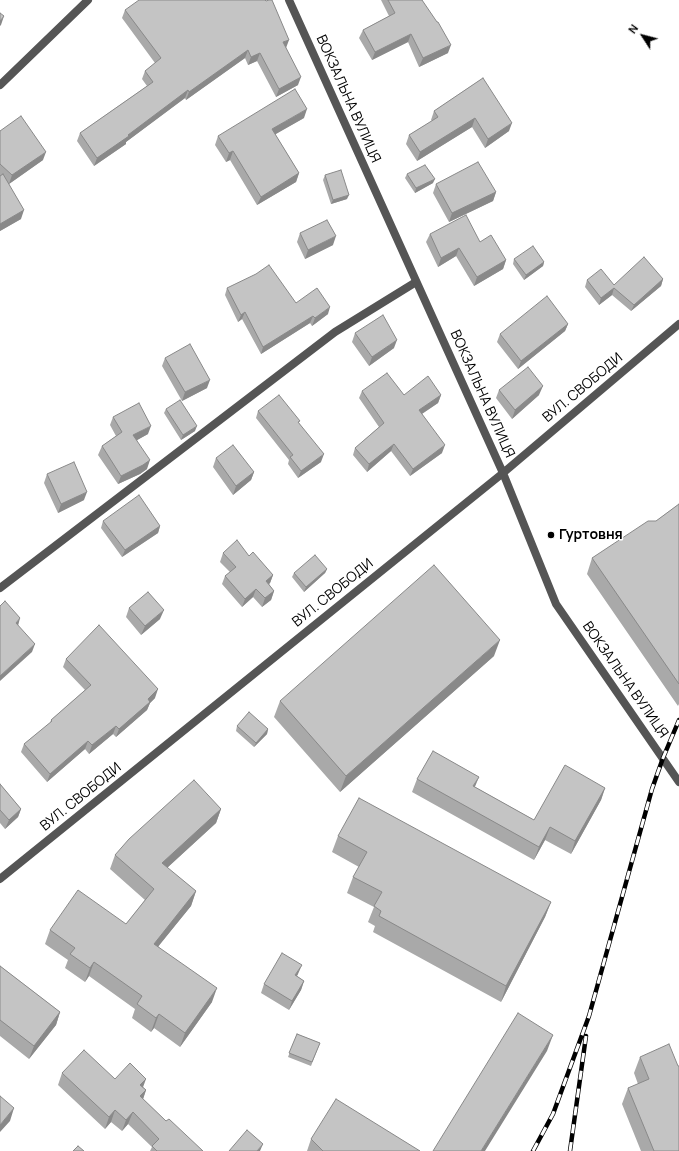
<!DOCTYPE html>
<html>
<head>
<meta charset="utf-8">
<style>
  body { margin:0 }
  #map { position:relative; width:679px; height:1151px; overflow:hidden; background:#fff; font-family:Manrope,sans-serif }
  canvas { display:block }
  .north { position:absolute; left:623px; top:16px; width:40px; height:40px; -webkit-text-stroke:3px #fff; paint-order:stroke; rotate:306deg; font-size:11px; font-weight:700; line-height:16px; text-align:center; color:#000 }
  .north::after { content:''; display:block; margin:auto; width:14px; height:18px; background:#000; clip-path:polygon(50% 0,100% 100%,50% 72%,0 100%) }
</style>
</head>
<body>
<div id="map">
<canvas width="679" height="1151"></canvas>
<div class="north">N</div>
</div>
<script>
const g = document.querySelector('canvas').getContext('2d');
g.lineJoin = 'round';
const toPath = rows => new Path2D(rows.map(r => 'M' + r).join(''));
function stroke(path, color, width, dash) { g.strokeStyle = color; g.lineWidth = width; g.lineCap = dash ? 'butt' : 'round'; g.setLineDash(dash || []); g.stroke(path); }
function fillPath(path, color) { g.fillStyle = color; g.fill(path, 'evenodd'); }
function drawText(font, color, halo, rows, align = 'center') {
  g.font = font + ' Manrope,sans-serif'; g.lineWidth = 3; g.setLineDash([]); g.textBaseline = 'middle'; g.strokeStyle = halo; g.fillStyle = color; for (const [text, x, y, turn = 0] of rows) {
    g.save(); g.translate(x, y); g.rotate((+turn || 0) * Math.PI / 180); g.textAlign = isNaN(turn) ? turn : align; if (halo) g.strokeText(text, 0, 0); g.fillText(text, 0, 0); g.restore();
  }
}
stroke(toPath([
  [0,588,335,332,416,282]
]), '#555', 8);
stroke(toPath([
  [289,0,503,473,556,604,679,782],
  [0,879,503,473,679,324]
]), '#555', 8);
stroke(toPath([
  [0,85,88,0]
]), '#555', 8);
const rail = toPath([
  [533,1151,553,1114,589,1016,652,789,663,758,679,720],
  [570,1151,586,1036]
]);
stroke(rail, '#000', 4.5);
stroke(rail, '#fff', 3, [9]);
fillPath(toPath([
  [381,0,422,0,448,53,419,67,408,42,372,60,359,38,363,30,389,16],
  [125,10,286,48,298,85,276,97,257,61,248,65,245,58,186,100,185,98,126,142,126,144,94,166,77,141,80,133,147,86,142,79,145,71,155,63,122,18],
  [483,78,509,131,485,148,472,127,417,161,406,144,409,135,432,121,431,120,434,111],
  [304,118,275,134,299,173,296,182,257,205,230,160,226,162,215,145,218,136],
  [0,131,43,160,9,184,21,219,0,231],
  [407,174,433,183,415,193,405,178],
  [325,175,347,199,331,204,323,180],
  [436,184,496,192,493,201,449,222,433,193],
  [300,233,333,245,305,259,297,242],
  [430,234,480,242,506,260,503,269,474,286,456,256,438,267,426,242],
  [514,259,544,262,543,266,524,280,513,264],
  [663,279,661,286,631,311,612,295,599,305,585,287,587,280,614,285],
  [227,288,296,303,328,314,312,326,310,323,261,354,242,319,238,322,225,295],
  [568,324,565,331,518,369,497,342,500,334],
  [355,333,394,348,369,366,352,342],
  [165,358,207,388,182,401,162,366],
  [499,390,539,395,512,419,496,398],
  [362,391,404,395,441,395,438,403,422,414,442,453,410,476,391,451,367,472,353,455,355,448,379,427,359,398],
  [166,409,195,431,181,440,164,413],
  [258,411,299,423,321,462,298,478,288,464,289,460,256,418],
  [113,417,148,434,137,440,147,469,140,474,118,484,98,455,102,446,116,436,110,425],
  [216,458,254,472,251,480,233,495,213,467],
  [47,474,84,500,58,513,44,483],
  [679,504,679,704,678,706,587,574,592,558,656,521],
  [103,521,160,526,158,533,122,557,101,528],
  [223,553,249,556,273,575,270,583,269,584,274,591,271,600,262,607,253,597,242,607,222,584,225,576,230,572,220,562],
  [327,569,325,573,304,592,292,577,294,573],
  [129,608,160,619,141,635,126,617],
  [494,656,340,792,274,717,280,701],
  [66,659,155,698,150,703,147,710,116,737,113,734,89,754,85,749,47,782,21,752,24,744,50,723,51,720,85,690,63,667],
  [237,726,268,729,267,734,254,747,236,731],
  [417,779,475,787,534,820,605,788,601,800,571,854,545,840,534,860,412,792],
  [0,784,21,809,18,817,5,829,0,823],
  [221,809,216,823,167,868,196,891,191,906,158,946,212,1002,180,1047,154,1028,151,1032,132,1018,135,1009,89,976,85,982,65,968,68,960,45,944,50,930,126,924,145,900,110,869,115,855],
  [338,836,551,902,545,917,501,1002,373,932,375,926,368,922,374,907,347,893,353,877,359,867,332,852],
  [0,966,60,1012,56,1025,29,1059,0,1036],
  [298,974,297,976,304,981,301,990,289,1010,261,993,264,984],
  [297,1034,320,1043,311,1066,288,1057],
  [640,1057,679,1151,641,1151,622,1104,628,1088,638,1084,634,1073],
  [62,1073,115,1079,143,1087,146,1090,143,1099,166,1121,203,1151,150,1151,152,1147,128,1124,122,1131,111,1122,105,1129,58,1085],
  [311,1139,420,1151,307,1151]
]), '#a9a9a9');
fillPath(toPath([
  [4,16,1,25,0,26,0,21],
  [411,34,408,42,372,60,375,52],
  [289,40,286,48,280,51,283,42],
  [451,45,448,53,419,67,423,58],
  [248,50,245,58,186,100,189,92],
  [260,53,257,61,248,65,251,57],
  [301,77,298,85,276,97,279,89],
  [188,90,185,98,126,142,126,144,94,166,97,158],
  [307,109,304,118,269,138,272,129],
  [475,118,472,127,417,161,420,152],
  [512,123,509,131,485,148,488,139],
  [233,151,230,160,226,162,229,153],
  [46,152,43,160,9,184,12,175],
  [299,173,296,182,257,205,261,197],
  [435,179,433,183,415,193,416,188],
  [496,192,493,201,449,222,452,213],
  [349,195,347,199,331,204,333,200],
  [24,210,21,219,0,231,0,224],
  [336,236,333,245,305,259,308,250],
  [459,248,456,256,438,267,441,258],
  [506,260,503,269,474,286,477,277],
  [544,262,543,266,524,280,526,275],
  [663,279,661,286,631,311,634,305],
  [614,288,612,295,599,305,601,298],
  [330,307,328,314,312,326,315,318],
  [245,312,242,319,238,322,241,315],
  [313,316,310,323,261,354,263,347],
  [568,324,565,331,518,369,521,361],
  [397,340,394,348,369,366,372,357],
  [210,380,207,388,182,401,185,392],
  [543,386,539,395,512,419,515,410],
  [441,395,438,403,417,417,419,410],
  [151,426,148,434,130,444,133,435],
  [197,426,195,431,181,440,183,435],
  [394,444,391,451,367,472,369,464],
  [445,445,442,453,410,476,413,469],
  [324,454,321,462,298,478,301,471],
  [150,460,147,469,140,474,118,484,121,476],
  [254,472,251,480,233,495,236,486],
  [87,492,84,500,58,513,61,504],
  [160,526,158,533,122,557,125,550],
  [327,569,325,573,304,592,306,587],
  [273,575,270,583,263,589,266,581],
  [256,589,253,597,242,607,245,599],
  [274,591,271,600,262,607,265,598],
  [164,610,160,619,141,635,145,626],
  [20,618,18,626,16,623],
  [500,640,494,656,340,792,346,776],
  [35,644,32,652,0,681,0,676],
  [158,689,155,698,150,703,147,710,116,737,119,729],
  [116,726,113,734,89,754,92,745],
  [268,729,267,734,254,747,256,743],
  [88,741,85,749,47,782,50,774],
  [479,777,474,789,473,786],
  [605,788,601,800,571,854,575,841],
  [21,809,18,817,5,829,9,820],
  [221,809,216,823,156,878,162,863],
  [550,827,545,840,534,860,539,847],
  [196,891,191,906,149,958,154,944],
  [551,902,545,917,501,1002,506,986],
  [94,962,89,976,85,982,90,968],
  [302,965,298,974,292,984,295,975],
  [304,981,301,990,289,1010,292,1001],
  [217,988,212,1002,180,1047,185,1033],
  [60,1012,56,1025,29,1059,34,1046],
  [159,1014,154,1028,151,1032,156,1018],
  [553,1035,547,1051,485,1151,481,1151],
  [146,1079,142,1090,140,1085],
  [146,1090,142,1102,140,1096],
  [14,1108,10,1121,0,1132,0,1125],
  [115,1110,111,1122,105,1129,109,1117],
  [133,1112,128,1124,122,1131,126,1120],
  [263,1144,260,1151,257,1151]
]), '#898989');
const building = toPath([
  [139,0,265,0,266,1,269,0,272,0,289,40,283,42,301,77,279,89,260,53,251,57,248,50,189,92,188,90,128,135,129,136,97,158,80,133,153,82,145,71,161,58,125,10,139,0],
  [388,0,422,0,437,22,438,22,451,45,423,58,411,34,375,52,363,30,395,13,388,0],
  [0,13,4,16,0,21,0,13],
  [483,78,512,123,488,139,475,118,420,152,409,135,438,117,434,111,483,78],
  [295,89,307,109,272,129,299,173,261,197,233,151,229,153,218,136,295,89],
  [21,116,46,152,12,175,0,164,0,131,21,116],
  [478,162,496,192,452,213,436,184,478,162],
  [425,165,435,179,416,188,407,174,425,165],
  [341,170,349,195,333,200,325,175,341,170],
  [3,174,24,210,0,224,0,176,3,174],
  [466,215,480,242,491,235,506,260,477,277,459,248,441,258,430,234,466,215],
  [327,220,336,236,308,250,300,233,327,220],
  [533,246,544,262,526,275,514,259,533,246],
  [644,257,663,279,634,305,614,288,601,298,587,280,601,269,614,285,644,257],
  [269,265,296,303,317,288,330,307,315,318,313,316,263,347,245,312,241,315,227,288,256,274,269,265],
  [547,296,568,324,521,361,500,334,547,296],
  [383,315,397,340,372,357,355,333,383,315],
  [190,344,210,380,185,392,165,358,190,344],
  [528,367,543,386,515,410,499,390,528,367],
  [387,373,404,395,428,376,441,395,419,410,445,445,413,469,394,444,369,464,355,448,384,423,362,391,387,373],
  [279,395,300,421,298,422,324,454,301,471,290,457,293,455,258,411,279,395],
  [180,400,197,426,183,435,166,409,180,400],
  [139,403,151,426,133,435,150,460,143,465,121,476,102,446,122,432,113,417,139,403],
  [233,445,254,472,236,486,216,458,233,445],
  [74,462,87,492,61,504,47,474,74,462],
  [139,495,160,526,125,550,103,521,139,495],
  [679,504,679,684,592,558,648,521,656,521,679,504],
  [237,540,249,556,253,552,273,575,266,581,274,591,265,598,256,589,245,599,225,576,236,567,223,553,237,540],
  [315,555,327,569,306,587,294,573,315,555],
  [434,565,500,640,346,776,280,701,434,565],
  [148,592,164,610,145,626,129,608,148,592],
  [5,601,20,618,16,623,35,644,0,676,0,606,5,601],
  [99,625,158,689,148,699,150,702,119,729,116,726,92,745,88,741,50,774,24,744,52,721,51,720,91,685,66,659,99,625],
  [249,712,268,729,256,743,237,726,249,712],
  [433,751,479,777,473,786,534,820,565,765,605,788,575,841,550,827,539,847,417,779,433,751],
  [194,780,221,809,162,863,196,891,154,944,217,988,185,1033,159,1014,156,1018,137,1004,142,996,94,962,90,968,70,954,75,948,50,930,78,890,126,924,154,889,115,855,129,839,194,780],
  [0,784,21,809,9,820,0,810,0,784],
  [359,798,551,902,506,986,379,916,381,911,374,906,382,892,353,877,367,852,338,836,359,798],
  [282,953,302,965,295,975,304,981,292,1001,264,984,282,953],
  [0,966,60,1012,34,1046,0,1020,0,966],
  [518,1013,553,1035,481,1151,433,1151,518,1013],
  [297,1034,320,1043,312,1062,289,1053,297,1034],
  [669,1044,678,1066,679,1066,679,1151,654,1151,628,1088,649,1079,640,1057,669,1044],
  [84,1050,115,1079,130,1063,146,1079,140,1085,146,1090,140,1096,166,1121,169,1119,203,1151,157,1151,152,1146,159,1139,133,1112,126,1120,115,1110,109,1117,62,1073,84,1050],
  [0,1096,14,1108,0,1125,0,1096],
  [336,1099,420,1151,323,1151,311,1139,336,1099],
  [247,1130,263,1144,257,1151,229,1151,247,1130],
  [78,1146,84,1151,73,1151,78,1146]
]);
fillPath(building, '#c4c4c4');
stroke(building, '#898989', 1);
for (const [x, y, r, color] of [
  [551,535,4,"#000"]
]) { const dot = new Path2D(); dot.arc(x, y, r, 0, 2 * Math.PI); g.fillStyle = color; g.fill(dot); stroke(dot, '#fff', 1.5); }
drawText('14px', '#000', '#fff', [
  ["ВОКЗАЛЬНА ВУЛИЦЯ",348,99,66],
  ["ВУЛ. СВОБОДИ",583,388,-40],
  ["ВОКЗАЛЬНА ВУЛИЦЯ",482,394,66],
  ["ВУЛ. СВОБОДИ",333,593,-39],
  ["ВОКЗАЛЬНА ВУЛИЦЯ",625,680,55],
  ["ВУЛ. СВОБОДИ",81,797,-39]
]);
drawText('bold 14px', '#000', '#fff', [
  ["Гуртовня",559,535]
], 'left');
</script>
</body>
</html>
